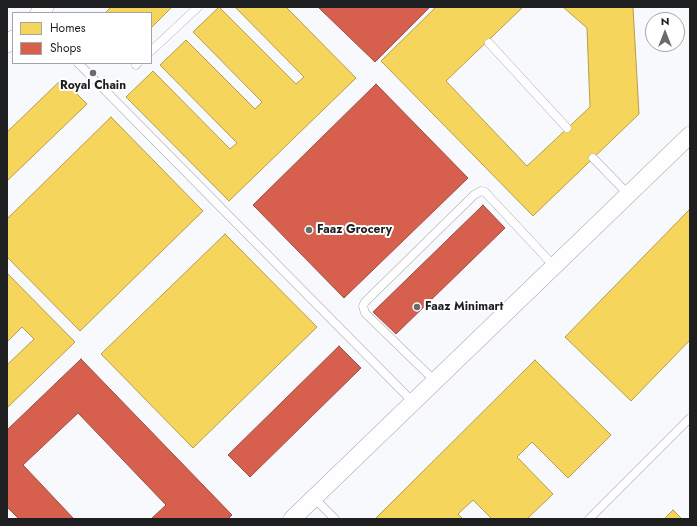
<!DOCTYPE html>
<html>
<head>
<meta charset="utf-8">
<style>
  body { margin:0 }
  #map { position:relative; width:697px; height:526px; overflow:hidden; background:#f8f9fd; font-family:Jost,sans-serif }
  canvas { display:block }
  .frame { position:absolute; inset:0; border:8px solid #1e1f21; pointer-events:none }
  .legend { position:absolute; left:12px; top:12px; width:140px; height:52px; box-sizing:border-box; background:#fff; border:1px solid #a5a5a6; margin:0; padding:5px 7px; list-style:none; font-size:12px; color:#1e1f21 }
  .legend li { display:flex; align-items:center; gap:8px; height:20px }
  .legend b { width:20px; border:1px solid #a5a5a6 }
  .north { position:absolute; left:645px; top:12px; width:40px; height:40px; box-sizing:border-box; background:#fff; border:1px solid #a5a5a6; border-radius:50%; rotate:0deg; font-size:11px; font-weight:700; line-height:16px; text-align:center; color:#1e1f21 }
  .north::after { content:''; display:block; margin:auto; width:14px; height:18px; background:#6a6b6e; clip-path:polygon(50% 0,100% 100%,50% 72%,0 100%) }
</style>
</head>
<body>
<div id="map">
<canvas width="697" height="526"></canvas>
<div class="frame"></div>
<ul class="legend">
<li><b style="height:11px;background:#f6d55c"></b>Homes</li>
<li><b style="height:11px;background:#d6604d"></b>Shops</li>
</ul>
<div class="north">N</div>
</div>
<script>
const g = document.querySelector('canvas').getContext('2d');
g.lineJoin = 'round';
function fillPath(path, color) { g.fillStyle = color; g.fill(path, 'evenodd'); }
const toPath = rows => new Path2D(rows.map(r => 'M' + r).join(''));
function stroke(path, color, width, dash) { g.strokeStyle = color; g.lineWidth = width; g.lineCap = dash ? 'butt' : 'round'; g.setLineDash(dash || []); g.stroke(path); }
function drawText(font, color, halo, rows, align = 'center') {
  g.font = font + ' Jost,sans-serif'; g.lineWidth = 4; g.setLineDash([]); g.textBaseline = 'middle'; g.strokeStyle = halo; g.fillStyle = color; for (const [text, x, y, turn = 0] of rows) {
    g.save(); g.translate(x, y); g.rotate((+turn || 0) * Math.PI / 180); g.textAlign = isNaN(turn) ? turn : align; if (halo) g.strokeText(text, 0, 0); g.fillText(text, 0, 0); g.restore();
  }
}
const homes = toPath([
  [111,7,172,7,151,28,151,13,105,13,111,7],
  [219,7,296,84,304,77,235,7,286,7,356,78,229,201,126,97,153,71,230,149,237,143,160,65,186,40,255,109,262,102,193,32,219,7],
  [436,7,523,7,446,81,527,166,590,107,587,28,563,7,633,7,639,114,533,216,381,61,436,7],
  [62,79,87,104,7,181,7,132,62,79],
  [111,117,203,211,80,331,7,257,7,219,111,117],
  [690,209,690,340,631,401,565,337,690,209],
  [225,234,317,327,193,448,101,354,225,234],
  [7,273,75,342,7,408,7,365,34,339,22,327,7,342,7,273],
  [535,360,611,435,568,478,532,442,517,457,553,494,527,519,492,519,473,500,458,514,463,519,375,519,535,360],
  [673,510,682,519,664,519,673,510]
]);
fillPath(homes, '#f6d55c');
stroke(homes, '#b59e4a', 1);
const shops = toPath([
  [318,7,430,7,375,62,318,7],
  [376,84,468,178,344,298,253,205,376,84],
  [483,205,505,228,396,334,373,312,483,205],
  [339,346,361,368,250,477,228,455,339,346],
  [81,359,232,515,228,519,151,519,166,505,78,413,23,465,74,519,19,519,7,507,7,430,81,359]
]);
fillPath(shops, '#d6604d');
stroke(shops, '#9f4c40', 1);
const lane = toPath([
  [489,43,567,128],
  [151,51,198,7],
  [78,63,413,402],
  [136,65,138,63],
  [593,158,629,195],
  [435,381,365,313,363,306,365,302,474,195,481,191,485,192,554,266],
  [314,498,335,519],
  [589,519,690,418]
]);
const street = toPath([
  [39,13,45,7],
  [7,44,13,39],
  [292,519,690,135]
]);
stroke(lane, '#adaeb1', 9);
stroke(street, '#adaeb1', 18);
stroke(lane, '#fefeff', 8);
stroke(street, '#fefeff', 17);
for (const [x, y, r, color] of [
  [93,73,4,"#6a6b6e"],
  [309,230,4,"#6a6b6e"],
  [417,307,4,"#6a6b6e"]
]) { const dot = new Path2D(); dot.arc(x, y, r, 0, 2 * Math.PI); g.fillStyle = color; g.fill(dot); stroke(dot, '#fff', 1.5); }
drawText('bold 12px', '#1e1f21', '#fff', [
  ["Royal Chain",93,86,"center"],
  ["Faaz Grocery",317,230],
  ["Faaz Minimart",425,307]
], 'left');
</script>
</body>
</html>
